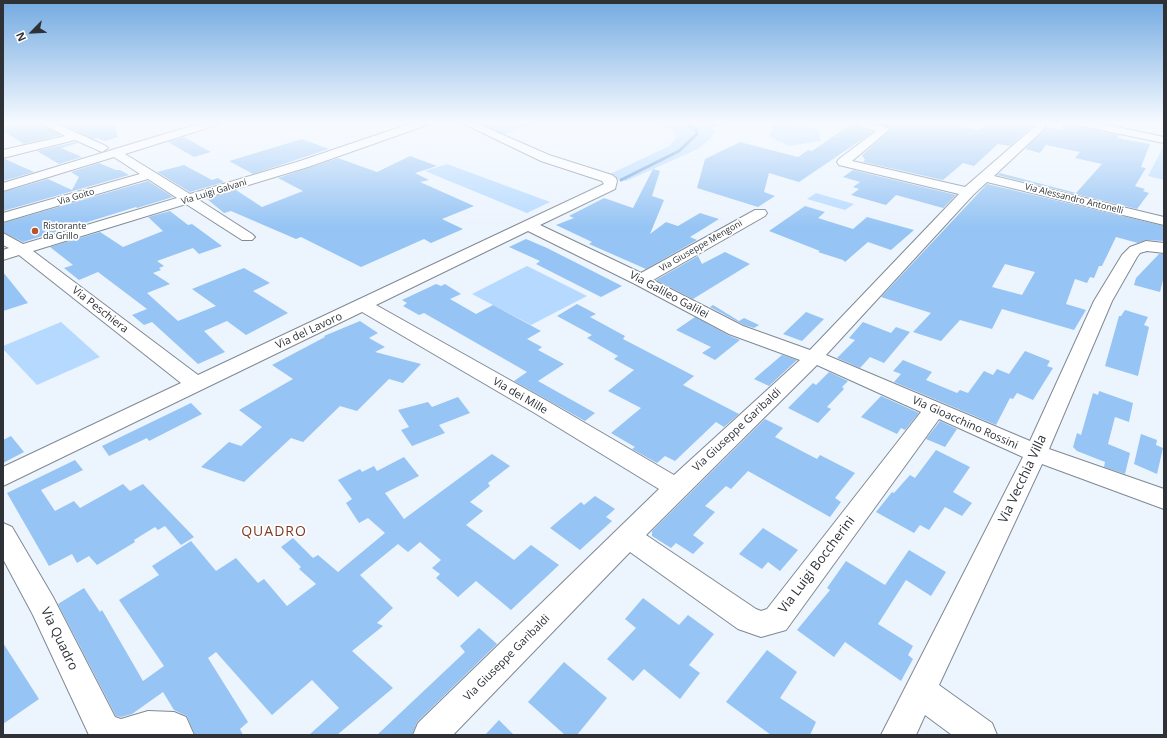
<!DOCTYPE html>
<html>
<head>
<meta charset="utf-8">
<style>
  body { margin:0 }
  #map { position:relative; width:1167px; height:738px; overflow:hidden; background:#ecf4fe; font-family:"Open Sans",sans-serif }
  canvas { display:block }
  .frame { position:absolute; inset:0; border:4px solid #2e3237; pointer-events:none }
  .north { position:absolute; left:12px; top:12px; width:40px; height:40px; -webkit-text-stroke:3px #fff; paint-order:stroke; rotate:246deg; font-size:11px; font-weight:700; line-height:16px; text-align:center; color:#2e3237 }
  .north::after { content:''; display:block; margin:auto; width:14px; height:18px; background:#2e3237; clip-path:polygon(50% 0,100% 100%,50% 72%,0 100%) }
</style>
</head>
<body>
<div id="map">
<canvas width="1167" height="738"></canvas>
<div class="frame"></div>
<div class="north">N</div>
</div>
<script>
const g = document.querySelector('canvas').getContext('2d');
g.lineJoin = 'round';
function fillPath(path, color) { g.fillStyle = color; g.fill(path, 'evenodd'); }
const toPath = rows => new Path2D(rows.map(r => 'M' + r).join(''));
function stroke(path, color, width, dash) { g.strokeStyle = color; g.lineWidth = width; g.lineCap = dash ? 'butt' : 'round'; g.setLineDash(dash || []); g.stroke(path); }
function drawText(font, color, halo, rows, align = 'center') {
  g.font = font + ' "Open Sans",sans-serif'; g.lineWidth = 3.5; g.setLineDash([]); g.textBaseline = 'middle'; g.strokeStyle = halo; g.fillStyle = color; for (const [text, x, y, turn = 0] of rows) {
    g.save(); g.translate(x, y); g.rotate((+turn || 0) * Math.PI / 180); g.textAlign = isNaN(turn) ? turn : align; if (halo) g.strokeText(text, 0, 0); g.fillText(text, 0, 0); g.restore();
  }
}
fillPath(toPath([
  [474,123,535,123,502,135],
  [655,123,725,123,711,129,715,131,711,138,698,149,626,181,616,179,610,174,669,146,677,137,673,131],
  [774,123,820,129,818,133,821,141,789,146,770,137,769,132,773,130,771,126],
  [1164,145,1164,180,1148,176],
  [447,164,550,202,527,213,425,171],
  [816,193,854,204,845,210,807,199],
  [527,266,587,296,531,325,472,294],
  [61,322,100,357,37,385,3,349,3,346]
]), '#b6daff');
stroke(toPath([
  [621,180,679,151,697,134,696,130,686,123]
]), '#639cd6', 3);
fillPath(toPath([
  [22,123,39,123,61,135,24,144,3,131,3,128],
  [59,123,114,123,118,137,105,141,97,138,93,139],
  [877,123,944,123,979,130,988,123,1011,125,1013,123,1024,123,1033,125,1010,146,998,144,974,166,963,163,943,180,863,162,865,160,862,155,890,130,888,127],
  [1063,123,1075,123,1081,127,1119,135,1117,138,1150,144,1141,167,1146,168,1135,186,1145,189,1143,191,1149,193,1137,209,997,175,1000,173,1076,193,1102,164,1075,158,1080,152,1046,145,1040,153,1025,149,1046,127,1062,130],
  [850,125,873,132,799,182,769,173,764,192,775,196,758,207,697,188,705,159,740,142,798,157,808,150,812,151],
  [184,137,211,152,194,157,168,142],
  [302,139,329,149,253,174,229,161],
  [75,142,78,143,61,148,82,157,59,164,37,151],
  [410,156,437,166,415,173,429,180,420,182,474,206,442,219,463,229,431,243,424,239,361,267,301,237,296,239,231,211,224,213,207,199,236,190,262,207,303,191,278,178,338,158,377,172],
  [3,159,5,159,34,172,3,181],
  [99,163,116,170,120,170,129,175,3,211,3,192,48,179,72,190,79,177,71,172],
  [184,165,212,180,218,178,224,182,190,192,157,172],
  [653,169,660,171,652,196,664,200,650,234,666,222,678,226,700,213,719,219,690,237,697,240,646,269,589,244,592,242,556,225,574,218,569,216,604,198,633,208],
  [853,170,956,195,943,208,896,195,886,205,851,195,859,189,853,187,860,182,843,177],
  [148,181,173,197,137,208,136,207,23,242,3,232,3,223],
  [987,184,1164,226,1164,241,1146,240,1138,243,1116,237,1102,266,1099,266,1094,278,1090,277,1087,283,1075,279,1066,304,1086,310,1074,330,1002,309,992,329,960,320,941,341,913,332,931,313,881,297],
  [1005,264,1035,272,1022,295,992,287],
  [805,206,825,212,818,218,853,229,867,217,914,230,891,250,868,242,845,262,843,260,818,252,820,251,769,231],
  [170,211,188,225,192,224,222,246,199,254,193,248,157,261,164,266,159,268,161,270,153,273,170,284,147,293,178,321,216,306,192,289,244,268,270,283,253,291,288,313,246,335,227,321,204,331,225,352,198,364,152,322,144,325,132,315,147,309,98,272,79,280,64,268,73,265,50,247,100,232,123,247,163,231,148,217],
  [526,239,547,248,622,286,601,297,536,264,540,261,509,247],
  [725,252,750,264,693,299,656,280,698,256,702,264],
  [1159,254,1164,254,1164,276,1160,292,1134,285,1136,278],
  [3,272,28,303,3,311],
  [436,284,441,286,445,284,461,294,450,299,476,314,493,305,541,331,527,339,542,347,538,350,564,364,538,381,595,413,585,421,514,381,527,372,424,313,419,315,403,306,407,303,402,300],
  [577,304,596,314,590,317,625,336,623,339,694,376,683,385,739,414,724,427,716,422,675,461,665,456,657,463,632,449,635,447,611,433,641,408,608,391,634,370,614,359,618,356,587,338,592,335,557,316],
  [713,305,739,321,744,318,759,325,754,328,744,325,710,307],
  [1125,310,1148,317,1144,325,1149,327,1138,376,1105,366,1119,316,1121,316],
  [806,312,824,319,802,341,783,334],
  [695,317,728,335,740,340,715,360,702,353,711,347,676,330],
  [360,321,378,333,369,338,385,347,375,352,421,364,403,383,389,379,357,411,340,406,303,442,291,438,244,482,201,467,229,442,241,446,262,427,239,410,293,379,272,365,325,337,324,336],
  [863,322,891,333,896,327,910,332,884,363,870,357,860,368,837,358,855,340,849,338],
  [1025,351,1050,361,1047,366,1053,368,1033,400,1017,393,1013,399,1010,398,996,425,894,382,901,374,893,371,903,360,932,372,926,380,957,393,960,390,968,393,984,371,993,375,997,369,1009,374],
  [782,355,797,360,769,386,754,379],
  [829,372,848,381,842,387,844,389,827,407,831,409,818,423,788,408,813,383,816,385],
  [1099,391,1133,403,1129,422,1115,417,1108,444,1130,453,1125,474,1104,467,1105,462,1077,451,1073,447,1077,433,1081,435,1093,393,1098,395],
  [881,396,919,413,905,430,901,428,897,434,861,417],
  [458,397,470,413,439,425,445,433,412,446,401,430,409,427,398,410,428,402,432,407],
  [191,403,202,414,149,441,147,438,109,456,102,446],
  [765,419,783,428,775,437,817,459,820,455,855,473,835,498,841,502,830,517,748,471,731,489,726,486,705,506,715,512,693,535,704,543,693,554,676,543,671,548,652,536,652,531],
  [940,421,957,429,945,447,926,439],
  [1141,434,1157,440,1156,445,1163,448,1157,474,1134,464],
  [11,436,24,452,3,463,3,440],
  [936,450,970,467,953,492,972,503,962,516,945,507,929,530,920,525,914,533,876,512,892,492,894,493,910,475,915,478],
  [492,454,510,466,488,483,490,486,470,502,483,511,466,525,514,560,531,545,559,565,511,610,476,581,458,597,436,578,440,574,432,568,441,560,420,542,408,552,398,544,360,575,393,608,377,623,383,626,352,651,393,688,337,735,309,735,339,708,312,680,272,715,216,652,208,658,248,722,240,729,243,735,195,735,187,716,174,710,163,692,132,714,121,717,116,716,58,604,84,588,100,612,102,610,143,681,164,666,119,600,159,575,152,566,191,541,216,571,236,558,258,583,264,579,287,606,316,584,299,569,301,567,281,547,293,538,313,558,318,555,338,572,385,533,368,518,359,523,346,503,352,499,338,480,360,469,362,472,374,466,377,471,404,457,419,476,385,493,404,519],
  [75,460,83,470,41,490,55,511,74,501,80,508,123,484,130,491,143,484,194,537,181,545,165,526,158,530,155,527,134,540,135,542,97,565,89,556,77,563,72,554,49,566,7,493],
  [595,496,615,509,606,517,612,521,580,550,550,528,581,502,584,505],
  [763,528,798,550,780,571,768,562,762,569,739,554],
  [909,550,946,572,931,596,906,580,878,624,913,646,908,655,913,659,901,681,845,642,834,657,797,630,830,590,827,588,846,561,885,585],
  [643,598,679,625,688,615,714,634,689,665,700,673,680,699,644,669,633,681,607,659,636,628,625,619],
  [479,628,497,644,417,722,412,735,377,735,465,652,460,646],
  [3,643,39,699,3,724],
  [767,650,797,672,780,698,816,722,810,735,771,735,726,702],
  [564,662,607,698,577,735,565,735,528,702],
  [499,720,514,735,485,735]
]), '#96c4f4');
const minor = toPath([
  [40,123,55,123,106,146,108,148,102,152,75,140,3,158,3,150,65,136,40,123],
  [201,123,218,123,217,125,125,154,190,194,300,161,412,123,428,123,427,125,308,167,199,200,252,234,255,237,252,240,242,240,186,204,33,251,198,375,604,184,602,181,541,161,462,123,476,123,549,155,612,175,616,178,617,181,615,189,540,225,641,273,755,210,765,210,767,213,765,216,653,280,743,326,810,350,959,194,839,165,837,162,839,159,876,131,854,125,853,123,871,123,888,128,889,130,852,161,965,187,1034,127,1036,123,1046,123,1043,130,994,176,1164,217,1164,225,987,182,973,195,826,355,1030,441,1094,301,1122,255,1130,247,1141,243,1146,241,1164,243,1164,253,1147,251,1140,253,1137,257,1112,301,1049,449,1164,489,1164,509,1042,464,939,685,992,723,997,735,952,735,925,715,916,735,881,735,1023,457,939,419,786,630,761,637,738,629,630,552,453,735,413,735,418,723,659,489,533,412,362,312,3,486,3,467,181,383,19,255,3,260,3,250,9,248,3,245,3,233,23,244,177,198,148,179,3,222,3,213,140,174,114,157,3,191,3,183,201,123],
  [528,231,635,284,729,334,800,360,674,475,549,402,376,305,528,231],
  [817,365,921,412,767,609,761,611,756,609,646,535,817,365],
  [1076,123,1098,123,1164,137,1164,143,1081,126,1076,123],
  [3,523,12,527,53,597,115,717,121,719,148,711,174,712,186,717,194,735,89,735,33,615,3,559,3,523]
]);
stroke(minor, '#808994', 2);
fillPath(minor, '#fff');
const sky = g.createLinearGradient(0, 0, 0, 227);
sky.addColorStop(0, '#73aae1');
sky.addColorStop(0.54, '#f6faff');
sky.addColorStop(1, '#f6faff00');
g.fillStyle = sky;
g.fillRect(0, 0, 1167, 227);
for (const [x, y, r, color] of [
  [35,231,4,"#ba522c"]
]) { const dot = new Path2D(); dot.arc(x, y, r, 0, 2 * Math.PI); g.fillStyle = color; g.fill(dot); stroke(dot, '#fff', 1.5); }
drawText('9px', '#2e3237', '#fff', [
  ["Via Luigi Galvani",214,192,-17],
  ["Via Goito",76,197,-17],
  ["Via Alessandro Antonelli",1074,199,14],
  ["Via Giuseppe Mengoni",701,246,-30]
]);
drawText('9px', '#2e3237', '#fff', [
  ["Ristorante",43,226],
  ["da Grillo",43,236]
], 'left');
drawText('11px', '#2e3237', '#fff', [
  ["Via Galileo Galilei",669,295,28],
  ["Via Peschiera",100,310,38],
  ["Via del Lavoro",309,331,-25],
  ["Via dei Mille",520,396,30],
  ["Via Gioacchino Rossini",965,423,24],
  ["Via Giuseppe Garibaldi",737,430,-43],
  ["Via Giuseppe Garibaldi",507,658,-45]
]);
drawText('13px', '#2e3237', '#fff', [
  ["Via Vecchia Villa",1023,479,-65],
  ["Via Luigi Boccherini",817,565,-53],
  ["Via Quadro",59,639,64]
]);
g.letterSpacing = '1px';
drawText('14px', '#7e3b23', '#fff', [
  ["QUADRO",274,532]
]);
g.letterSpacing = '0px';
</script>
</body>
</html>
